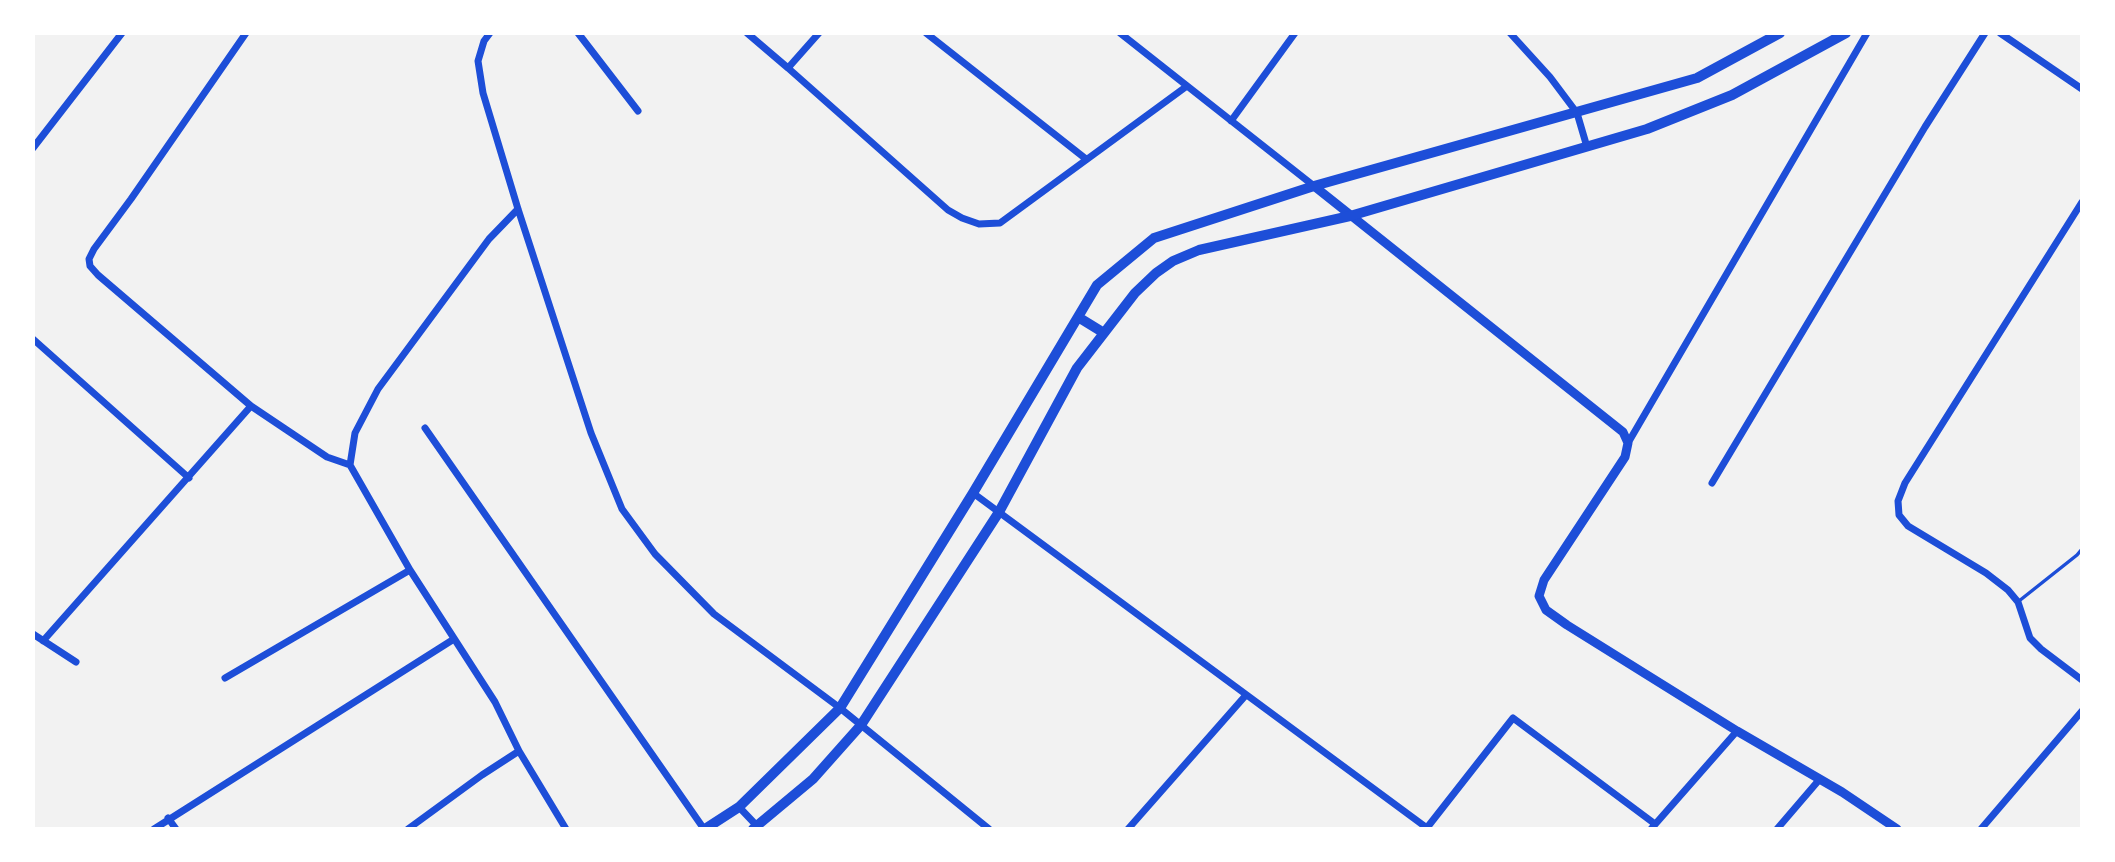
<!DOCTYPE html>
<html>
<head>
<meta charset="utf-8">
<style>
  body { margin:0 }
  #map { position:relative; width:2115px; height:862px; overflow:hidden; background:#f2f2f2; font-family:"Sofia Sans Condensed",sans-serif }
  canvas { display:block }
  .frame { position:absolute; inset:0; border:35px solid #fff; pointer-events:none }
</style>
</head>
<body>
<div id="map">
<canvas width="2115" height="862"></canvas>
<div class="frame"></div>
</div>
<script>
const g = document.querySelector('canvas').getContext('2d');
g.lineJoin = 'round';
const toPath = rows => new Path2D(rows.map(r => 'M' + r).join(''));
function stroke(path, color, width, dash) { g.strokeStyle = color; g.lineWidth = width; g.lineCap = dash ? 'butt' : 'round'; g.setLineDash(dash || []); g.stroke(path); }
stroke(toPath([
  [2019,601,2077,555,2082,549]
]), '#1d4ed8', 3.5);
stroke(toPath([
  [246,33,131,199,94,249,89,259,90,266,98,275,251,406,327,457,350,465],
  [490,33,484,41,478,61,483,93,518,209,591,433,622,509,655,554,714,614,840,708,989,829],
  [578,33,638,111],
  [747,33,788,68,819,33],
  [926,33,1086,159],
  [1120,33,1314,186],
  [1510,33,1550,77,1577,113,1587,147],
  [2000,33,2082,89],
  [788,68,948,210,962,218,979,224,1000,223,1187,86],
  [1231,121,1295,33],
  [33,148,122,33],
  [2082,202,1905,483,1898,501,1899,515,1908,526,1986,573,2008,590,2018,602,2030,638,2041,649,2082,680],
  [518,209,489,239,378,389,355,433,350,465,410,570,495,702,519,751,566,829],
  [33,339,189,478],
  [425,428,704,829],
  [1628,443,1867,33],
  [1712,483,1925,127,1985,33],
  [973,493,1427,828],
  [33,634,76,662],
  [43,641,251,406],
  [225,678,410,570],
  [739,807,758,827],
  [168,818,176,829],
  [154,829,454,639],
  [408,829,482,775,519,751],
  [1128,829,1246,695],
  [1426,829,1513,718,1655,824],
  [1651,829,1737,731],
  [1777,829,1819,780],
  [1981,829,2082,711]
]), '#1d4ed8', 7);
stroke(toPath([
  [1314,186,1623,432,1628,443,1625,457,1544,580,1539,596,1546,610,1567,625,1737,731,1842,792,1897,829]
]), '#1d4ed8', 9);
stroke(toPath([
  [1078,317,1104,333],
  [705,829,739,807,840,708,973,493,1097,285,1154,238,1314,186,1697,78,1780,33],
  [753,829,813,779,861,725,999,512,1077,368,1135,293,1156,273,1173,261,1199,250,1350,216,1647,129,1732,95,1846,33]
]), '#1d4ed8', 10);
</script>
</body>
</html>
